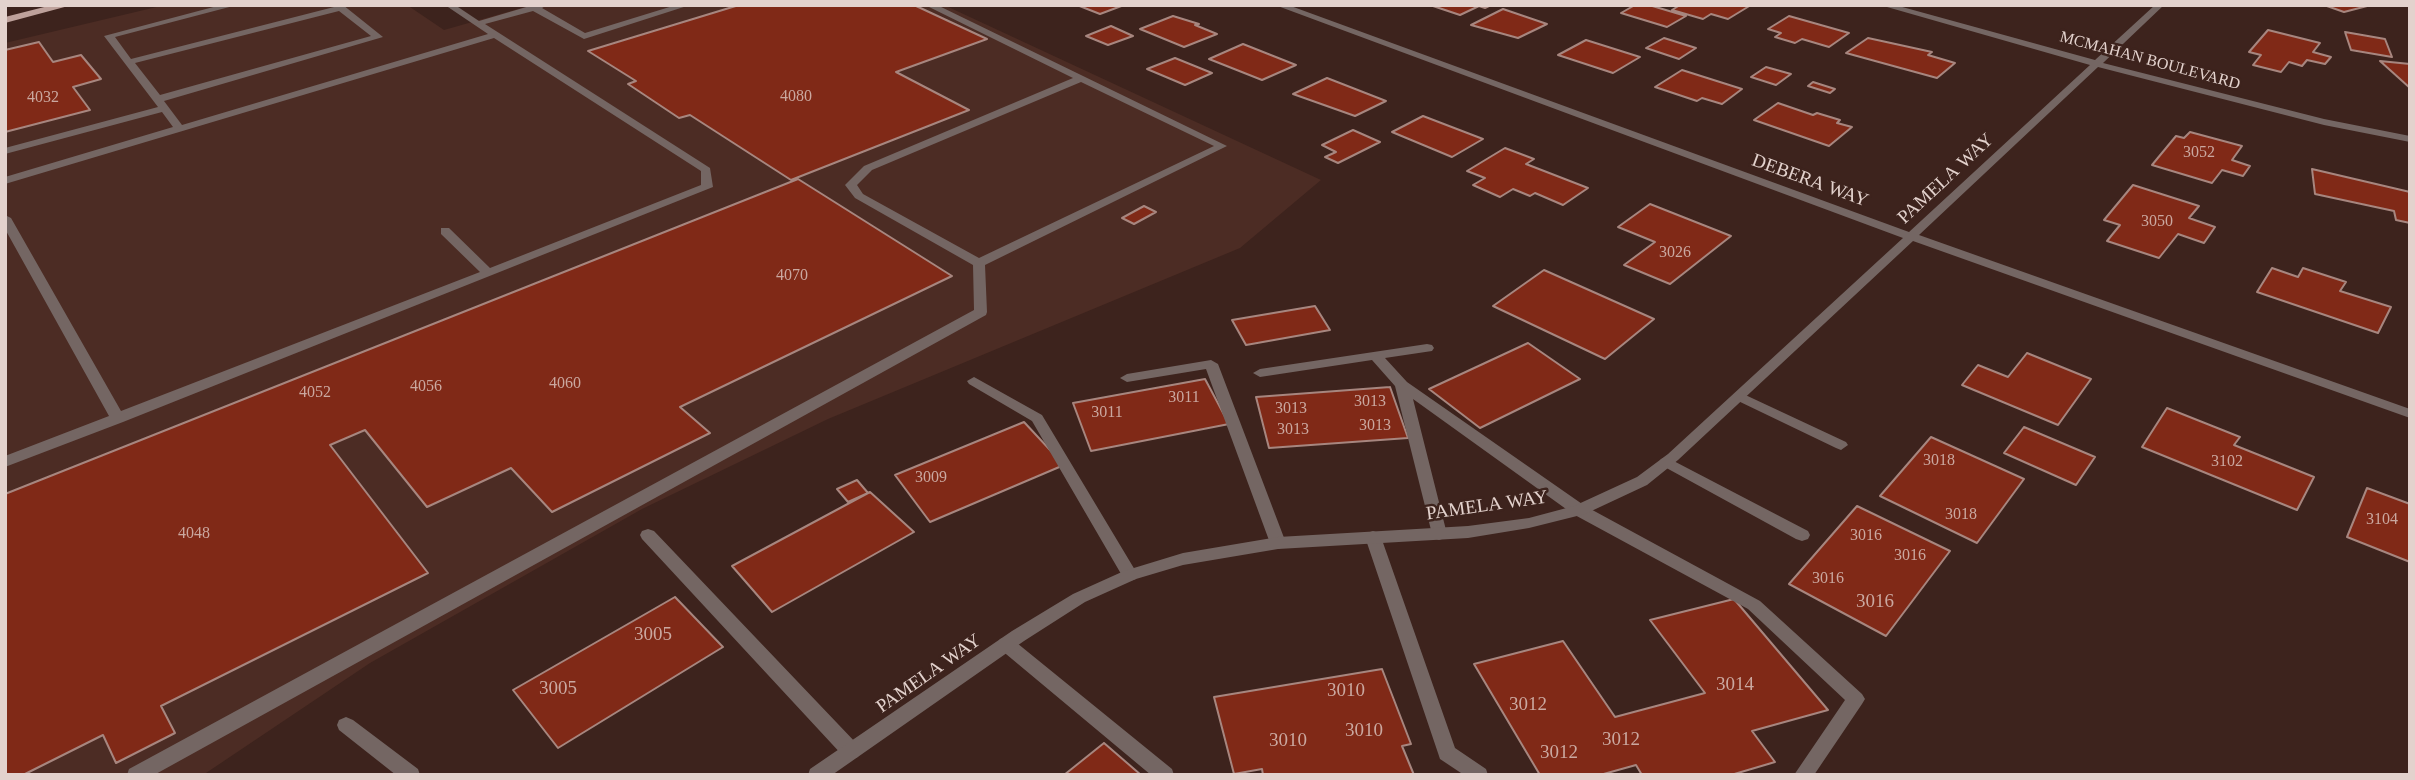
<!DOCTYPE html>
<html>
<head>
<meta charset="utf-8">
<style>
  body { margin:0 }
  #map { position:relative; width:2415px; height:780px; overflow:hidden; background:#3d231d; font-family:"Times New Roman",serif }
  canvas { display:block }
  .frame { position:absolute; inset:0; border:7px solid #e3d2cd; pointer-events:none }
</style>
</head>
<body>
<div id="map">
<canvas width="2415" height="780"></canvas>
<div class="frame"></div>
</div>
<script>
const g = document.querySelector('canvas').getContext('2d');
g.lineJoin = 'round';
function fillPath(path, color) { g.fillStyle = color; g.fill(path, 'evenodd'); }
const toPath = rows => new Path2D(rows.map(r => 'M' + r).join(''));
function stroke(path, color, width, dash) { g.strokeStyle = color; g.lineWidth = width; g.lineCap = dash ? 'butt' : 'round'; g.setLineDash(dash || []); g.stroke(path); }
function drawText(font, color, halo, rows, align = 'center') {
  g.font = font + ' "Times New Roman",serif'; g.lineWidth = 5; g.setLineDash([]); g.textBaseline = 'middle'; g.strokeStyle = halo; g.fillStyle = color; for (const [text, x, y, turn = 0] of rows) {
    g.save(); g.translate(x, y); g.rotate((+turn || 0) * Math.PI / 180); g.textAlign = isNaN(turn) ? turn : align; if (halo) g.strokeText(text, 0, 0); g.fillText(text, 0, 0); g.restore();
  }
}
fillPath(toPath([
  [165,5,407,5,444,30,532,5,944,5,1321,180,1240,248,828,419,642,509,370,663,203,775,5,775,5,43]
]), '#4c2c24');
const building = toPath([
  [739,5,914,5,987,39,896,72,969,110,791,180,690,115,679,118,628,84,636,81,588,51,739,5],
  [1077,5,1124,5,1100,14,1077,5],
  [1430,5,1491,5,1485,8,1479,6,1460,15,1430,5],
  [1635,5,1649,5,1686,16,1667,27,1621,13,1635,5],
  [1680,5,1751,5,1728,19,1711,14,1703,19,1672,10,1680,5],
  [2324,5,2371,5,2344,12,2324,5],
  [1503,9,1547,24,1518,38,1471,25,1503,9],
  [1173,16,1199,24,1195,25,1217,34,1184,47,1140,29,1173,16],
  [1789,16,1849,33,1829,47,1802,39,1795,43,1775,37,1781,33,1768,29,1789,16],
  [1111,26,1133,36,1108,45,1086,36,1111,26],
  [2268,30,2320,43,2313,52,2331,57,2325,64,2307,60,2302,66,2289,62,2281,72,2253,65,2261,55,2249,52,2268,30],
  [2345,32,2385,39,2392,57,2351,50,2345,32],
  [1664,38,1696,48,1679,59,1646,48,1664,38],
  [1868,38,1932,52,1928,55,1955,63,1937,78,1846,53,1868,38],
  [1586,40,1640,57,1613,73,1558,55,1586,40],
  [39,42,53,62,81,55,101,79,73,87,90,110,5,132,5,50,39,42],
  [1243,44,1296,65,1262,80,1209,59,1243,44],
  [1175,58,1212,73,1185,85,1147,69,1175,58],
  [2380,61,2410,64,2410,88,2380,61],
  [1766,67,1791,74,1776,85,1751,77,1766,67],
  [1682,70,1742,89,1722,104,1702,98,1697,101,1655,87,1682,70],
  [1327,78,1386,101,1355,116,1293,94,1327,78],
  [1813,82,1835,89,1830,93,1808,86,1813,82],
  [1778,103,1813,115,1817,113,1840,120,1837,123,1852,127,1829,146,1754,120,1778,103],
  [1423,116,1483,139,1452,157,1392,132,1423,116],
  [1353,130,1380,142,1338,163,1325,157,1336,152,1322,145,1353,130],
  [2190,132,2242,146,2232,160,2250,166,2243,176,2222,170,2212,183,2152,165,2176,136,2184,138,2190,132],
  [1505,148,1534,159,1526,164,1588,188,1563,205,1535,193,1530,196,1513,189,1500,197,1473,185,1485,178,1467,171,1505,148],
  [2312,169,2410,192,2410,223,2396,220,2394,211,2315,194,2312,169],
  [798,179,952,276,680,407,710,433,552,512,511,468,427,507,365,430,330,445,428,573,161,706,175,733,116,763,103,735,23,775,5,775,5,494,798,179],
  [2133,185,2199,206,2189,218,2215,227,2204,243,2178,234,2159,258,2107,241,2120,225,2104,220,2133,185],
  [1650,204,1731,236,1670,284,1624,265,1655,242,1618,227,1650,204],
  [1144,206,1156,212,1134,224,1122,218,1144,206],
  [2272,268,2298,277,2303,268,2346,282,2340,291,2391,307,2378,333,2257,292,2272,268],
  [1544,270,1654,319,1605,359,1493,306,1544,270],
  [1315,306,1330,330,1246,345,1232,320,1315,306],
  [1528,343,1580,379,1480,428,1429,389,1528,343],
  [2027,353,2091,379,2058,425,1962,385,1978,365,2008,377,2027,353],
  [1205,379,1229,424,1091,451,1073,403,1205,379],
  [1390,387,1408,438,1269,448,1256,397,1390,387],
  [2167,408,2240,437,2234,445,2314,477,2297,510,2142,447,2167,408],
  [1024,422,1064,465,930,522,895,475,1024,422],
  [2024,427,2095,457,2076,485,2004,453,2024,427],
  [1931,437,2024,479,1977,543,1880,496,1931,437],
  [857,480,868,493,848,502,837,489,857,480],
  [2367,488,2410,504,2410,562,2347,537,2367,488],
  [870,492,914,532,772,612,732,566,870,492],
  [1857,506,1950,551,1886,636,1789,584,1857,506],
  [675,597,723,647,558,748,513,690,675,597],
  [1734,599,1828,710,1752,731,1775,762,1731,775,1642,775,1636,765,1600,775,1540,775,1474,664,1563,641,1615,717,1705,693,1650,620,1734,599],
  [1382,669,1411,744,1402,746,1414,775,1263,775,1262,769,1234,774,1214,697,1382,669],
  [1104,743,1141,775,1064,775,1104,743]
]);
fillPath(building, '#802917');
stroke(building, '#a7867f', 2);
fillPath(toPath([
  [221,5,237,5,115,37,131,59,334,7,333,5,343,5,383,37,164,101,182,125,488,34,445,5,455,5,479,21,533,5,547,5,542,8,585,33,676,5,690,5,584,39,533,11,485,24,710,168,713,187,123,422,5,467,5,456,109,416,5,229,5,215,11,218,121,411,480,272,441,234,441,228,449,228,490,268,701,185,701,171,494,38,5,184,5,177,173,127,162,112,5,154,5,148,158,107,104,36,221,5],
  [339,11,371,36,160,95,135,63,339,11],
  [925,5,937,5,1227,146,985,265,987,312,986,315,154,775,127,775,129,769,974,310,973,265,855,198,845,185,864,166,1073,78,925,5],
  [1081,82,1214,146,979,258,863,194,857,185,872,170,1081,82],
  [1427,344,1432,345,1434,348,1432,351,1385,358,1407,382,1585,506,1760,601,1862,694,1865,699,1862,704,1814,775,1794,775,1845,700,1748,609,1573,514,1413,399,1447,534,1445,538,1439,540,1433,538,1395,386,1372,360,1260,377,1253,373,1260,369,1427,344],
  [1211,360,1218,364,1286,543,1284,547,1278,549,1272,547,1270,543,1206,369,1127,382,1120,378,1127,374,1211,360],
  [974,377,1042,415,1138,575,1136,579,1130,581,1124,579,1032,421,969,384,967,381,974,377],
  [1739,392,1846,442,1848,445,1841,450,1836,448,1734,399,1732,396,1739,392],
  [1666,457,1808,531,1810,535,1808,539,1802,541,1796,539,1661,465,1659,462,1661,459,1666,457],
  [648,529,654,531,858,745,860,751,858,757,851,759,844,757,642,539,640,535,642,531,648,529],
  [1373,531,1379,533,1381,537,1455,748,1486,769,1488,775,1464,775,1440,759,1438,753,1365,537,1367,533,1373,531],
  [1006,637,1012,639,1172,769,1174,775,1151,775,1000,649,997,644,1000,639,1006,637],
  [346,717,353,720,418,769,420,775,396,775,339,730,337,725,339,720,346,717]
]), '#746663');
fillPath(toPath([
  [1275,5,1288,5,1909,232,2090,65,1880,5,1895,5,2095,60,2155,5,2164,5,2103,63,2324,119,2410,136,2410,142,2324,125,2098,67,1919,235,2410,409,2410,418,1913,241,1678,460,1647,485,1585,514,1529,528,1468,538,1278,549,1183,565,1136,579,1085,602,1024,641,832,775,808,775,810,769,1012,631,1073,594,1124,571,1183,553,1278,537,1468,526,1529,518,1574,506,1637,477,1668,454,1903,238,1275,5]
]), '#746663');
fillPath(toPath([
  [52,5,72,5,5,23,5,17,52,5]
]), '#bea19b');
drawText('16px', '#e3d2cd', '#3d231d', [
  ["MCMAHAN BOULEVARD",2150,61,15]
]);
drawText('16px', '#caa8a0', null, [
  ["4080",796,97],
  ["4032",43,98],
  ["3052",2199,153],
  ["3050",2157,222],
  ["3026",1675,253],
  ["4070",792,276],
  ["4060",565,384],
  ["4056",426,387],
  ["4052",315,393],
  ["3011",1184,398],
  ["3013",1370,402],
  ["3013",1291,409],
  ["3011",1107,413],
  ["3013",1375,426],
  ["3013",1293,430],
  ["3018",1939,461],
  ["3102",2227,462],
  ["3009",931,478],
  ["3018",1961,515],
  ["3104",2382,520],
  ["4048",194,534],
  ["3016",1866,536],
  ["3016",1910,556],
  ["3016",1828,579]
]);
drawText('19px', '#e3d2cd', '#3d231d', [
  ["PAMELA WAY",1946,179,-43],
  ["DEBERA WAY",1810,181,20],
  ["PAMELA WAY",1487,506,-8],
  ["PAMELA WAY",929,674,-35]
]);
drawText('19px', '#caa8a0', null, [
  ["3016",1875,602],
  ["3005",653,635],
  ["3014",1735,685],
  ["3005",558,689],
  ["3010",1346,691],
  ["3012",1528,705],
  ["3010",1364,731],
  ["3012",1621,740],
  ["3010",1288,741],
  ["3012",1559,753]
]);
</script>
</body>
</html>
